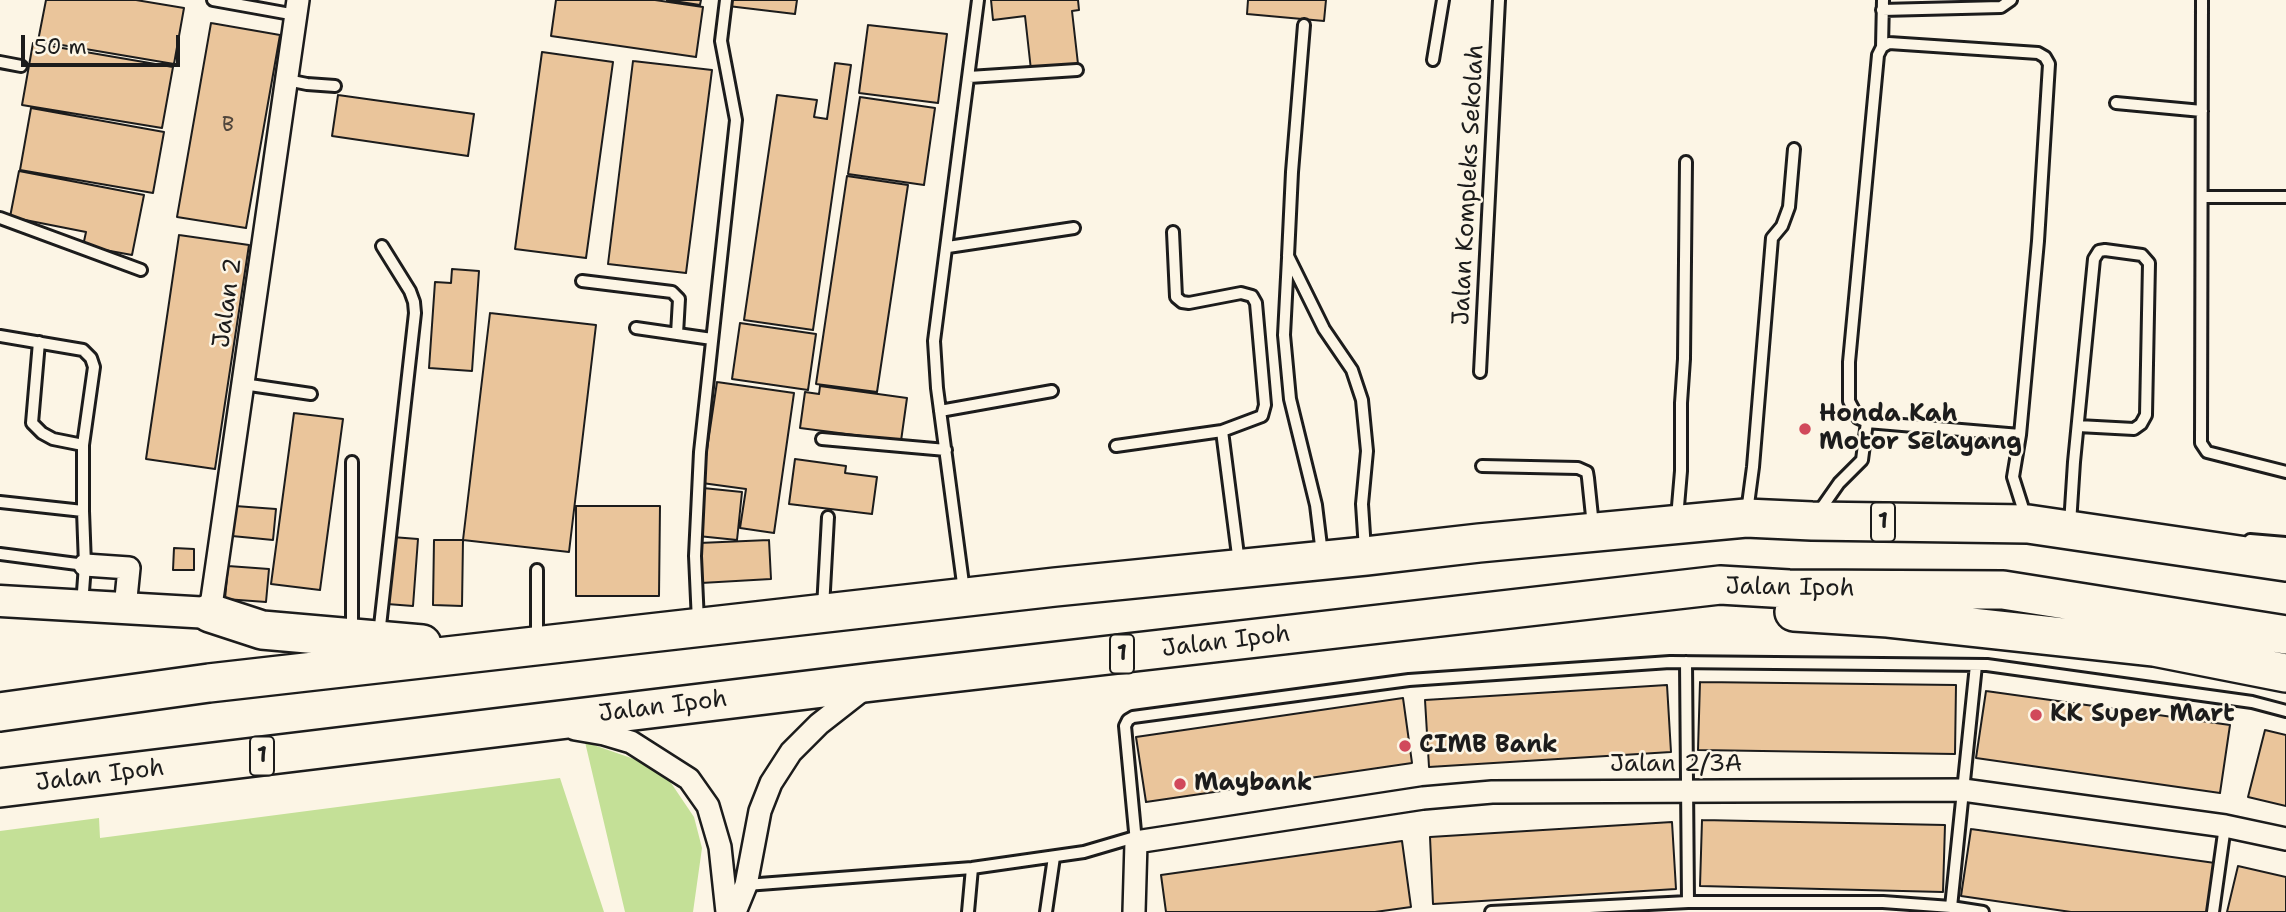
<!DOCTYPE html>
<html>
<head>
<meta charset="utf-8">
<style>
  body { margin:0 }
  #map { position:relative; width:2286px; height:912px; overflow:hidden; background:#fcf5e5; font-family:"Shantell Sans",sans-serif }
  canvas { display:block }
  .scale { position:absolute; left:21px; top:35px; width:159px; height:32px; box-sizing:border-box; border:4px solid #1c1c1c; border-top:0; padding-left:9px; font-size:21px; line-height:24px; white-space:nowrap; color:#1c1c1c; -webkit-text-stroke:5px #fcf5e5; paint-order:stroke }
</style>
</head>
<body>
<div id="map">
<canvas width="2286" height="912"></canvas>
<div class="scale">50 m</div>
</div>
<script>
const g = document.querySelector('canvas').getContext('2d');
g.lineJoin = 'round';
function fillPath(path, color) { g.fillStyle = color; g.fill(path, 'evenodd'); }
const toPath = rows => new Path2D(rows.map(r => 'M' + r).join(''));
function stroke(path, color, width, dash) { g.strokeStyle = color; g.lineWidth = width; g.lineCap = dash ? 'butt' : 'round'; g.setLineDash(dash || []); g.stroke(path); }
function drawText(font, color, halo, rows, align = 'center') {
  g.font = font + ' "Shantell Sans",sans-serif'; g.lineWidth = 5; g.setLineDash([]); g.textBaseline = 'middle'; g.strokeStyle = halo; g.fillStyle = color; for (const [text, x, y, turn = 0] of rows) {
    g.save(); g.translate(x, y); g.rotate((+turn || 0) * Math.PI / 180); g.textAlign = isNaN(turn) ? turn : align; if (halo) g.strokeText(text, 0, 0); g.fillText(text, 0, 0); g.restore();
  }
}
fillPath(toPath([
  [585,742,634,759,669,780,694,817,702,848,693,912,625,912],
  [560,778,604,912,0,912,0,831,99,818,100,838]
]), '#c4e097');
const building = toPath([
  [46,0,136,0,184,8,174,64,38,41,46,0],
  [556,0,655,0,703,7,696,57,551,36,556,0],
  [667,0,701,0,700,5,667,0],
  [729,0,797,0,795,14,728,6,729,0],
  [991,0,1078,0,1079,10,1072,11,1078,64,1031,70,1025,16,993,20,991,0],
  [1248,0,1326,0,1324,21,1247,14,1248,0],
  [211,23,280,35,246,228,177,217,211,23],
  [868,25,947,34,938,103,859,93,868,25],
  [33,43,173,67,162,128,22,105,33,43],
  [542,52,613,62,586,258,515,249,542,52],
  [633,61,712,70,686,273,608,264,633,61],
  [835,63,851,65,813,330,744,320,777,95,817,100,814,117,827,119,835,63],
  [338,95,474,114,468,156,332,136,338,95],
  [860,97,935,108,924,185,848,174,860,97],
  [31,108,164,132,153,193,20,170,31,108],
  [19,171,144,195,132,255,83,246,86,232,10,217,19,171],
  [847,176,908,185,877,392,816,384,847,176],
  [179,235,249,245,215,469,146,459,179,235],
  [452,269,479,271,472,371,429,368,435,282,451,283,452,269],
  [490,313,596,325,569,552,463,540,490,313],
  [740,323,816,334,808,390,732,379,740,323],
  [717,382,794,393,774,533,740,528,746,489,702,483,717,382],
  [820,386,907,398,901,441,800,428,805,392,819,394,820,386],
  [294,413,343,419,320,590,271,584,294,413],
  [795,459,846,466,845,473,877,477,872,514,789,504,795,459],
  [703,488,742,492,737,540,698,536,703,488],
  [235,506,276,509,273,540,232,536,235,506],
  [576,506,660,506,659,596,576,596,576,506],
  [392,537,418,539,413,606,387,604,392,537],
  [434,540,463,540,462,606,433,605,434,540],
  [769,540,771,579,701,583,699,543,769,540],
  [174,548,194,549,194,570,173,570,174,548],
  [228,566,269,569,266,602,225,599,228,566],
  [1700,682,1956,685,1955,754,1698,750,1700,682],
  [1667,685,1671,752,1429,767,1425,700,1667,685],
  [1986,691,2230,725,2220,793,1976,758,1986,691],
  [1403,698,1412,763,1146,802,1136,737,1403,698],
  [2265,730,2286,735,2286,806,2248,797,2265,730],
  [1702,820,1945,825,1943,892,1700,886,1702,820],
  [1672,822,1676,889,1433,904,1430,837,1672,822],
  [1971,829,2215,863,2208,912,2071,912,1961,896,1971,829],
  [1402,841,1411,907,1375,912,1166,912,1161,875,1402,841],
  [2238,866,2286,877,2286,912,2227,912,2238,866]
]);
fillPath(building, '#eac59b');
stroke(building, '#1c1c1c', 2);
const lane = toPath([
  [213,0,296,15],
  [2202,0,2201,443,2207,452,2286,472],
  [1882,10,2001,7,2011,0],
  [1304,25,1292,172,1288,256,1324,329,1352,370,1362,400,1367,451,1362,504,1365,550],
  [1882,47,1883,0],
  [1433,60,1443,0],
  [0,62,21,66],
  [969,77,1077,70],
  [287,80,307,84,335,86],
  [2116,103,2202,111],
  [2202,197,2286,197],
  [0,218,141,270],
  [1173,232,1176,297,1182,302,1189,303,1241,293,1252,296,1256,303,1265,405,1262,416,1222,431],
  [948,247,1074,228],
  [1288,258,1284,335,1290,399,1316,505,1322,554],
  [582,281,672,292,679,299,677,334],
  [636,328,712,339],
  [0,336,83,350,91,358,94,367,83,445,83,511,85,565,82,605],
  [39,342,32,423,42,433,53,439,83,445],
  [1480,372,1499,0],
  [243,384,311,394],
  [940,411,1052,391],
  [2020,435,1867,422,1858,418,1849,401,1849,362,1878,55,1882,47,1889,43,2038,53,2045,57,2049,64,2038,241,2020,435,2013,477,2026,518],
  [822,439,946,450],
  [1116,446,1222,431,1239,563],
  [352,462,352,634],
  [1482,466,1578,468,1587,472,1588,478,1593,526],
  [0,502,83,511],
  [1747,512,1753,467,1772,238,1782,226,1789,207,1794,149],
  [1818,513,1839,483,1862,460,1867,422],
  [1677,518,1681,471,1681,403,1684,359,1686,162],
  [2070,524,2074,462,2094,259,2099,251,2105,250,2142,255,2149,263,2146,415,2141,424,2134,429,2078,426],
  [2250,540,2286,543],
  [0,554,85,565],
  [537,570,537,640],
  [964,591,937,388,934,341,978,0],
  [823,608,828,517],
  [698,622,695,556,700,452,736,120,721,41,726,0],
  [379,635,415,313,414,302,410,291,382,246],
  [1686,662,1688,902],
  [1136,842,1125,726,1128,720,1133,717,1409,680,1670,662,1987,665,2252,702,2286,711],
  [746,885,972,868,1084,852,1135,837],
  [1951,907,1976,665],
  [968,912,972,868],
  [1046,912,1054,857],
  [1491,912,1688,902,1883,902,1951,907,1983,912],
  [2213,912,2225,826]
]);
const street = toPath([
  [85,565,129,568,125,608],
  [210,613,298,0],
  [575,729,604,734,631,742,689,779,708,806,720,847,727,912],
  [735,912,746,885,760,811,771,783,791,752,819,724,865,688],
  [1134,912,1136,842,1423,798,1492,792,1963,790,2225,826,2286,839]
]);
const secondary = toPath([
  [0,601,210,613]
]);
const highway = toPath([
  [1794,612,1888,618,2154,647,2286,673],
  [210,613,262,630,422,644],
  [0,712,209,683,1055,587,1366,556,1479,543,1746,518,1812,521,2028,524,2286,562],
  [0,788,873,682,1720,585,1789,589,2003,590,2286,635]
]);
stroke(lane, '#1c1c1c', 16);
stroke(street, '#1c1c1c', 26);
stroke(secondary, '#1c1c1c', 35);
stroke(highway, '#1c1c1c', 42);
stroke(lane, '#fcf5e5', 10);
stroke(street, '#fcf5e5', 21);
stroke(secondary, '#fcf5e5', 30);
stroke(highway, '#fcf5e5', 37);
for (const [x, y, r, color] of [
  [1805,429,7,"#d1495b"],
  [2036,715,7,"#d1495b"],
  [1405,746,7,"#d1495b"],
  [1180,784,7,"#d1495b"]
]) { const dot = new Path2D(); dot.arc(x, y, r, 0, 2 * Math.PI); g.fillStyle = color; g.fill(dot); stroke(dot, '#fcf5e5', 2.5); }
drawText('21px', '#50463c', null, [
  ["B",228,126]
]);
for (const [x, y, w] of [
  [1883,522,24],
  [1122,654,24],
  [262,756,24]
]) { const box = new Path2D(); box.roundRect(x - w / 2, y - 19.5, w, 39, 5); g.fillStyle = '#fcf5e5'; g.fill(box); stroke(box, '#1c1c1c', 2); }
drawText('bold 23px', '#1c1c1c', null, [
  ["1",1883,522],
  ["1",1122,654],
  ["1",262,756]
]);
drawText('24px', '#1c1c1c', '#fcf5e5', [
  ["Jalan Kompleks Sekolah",1469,185,-87],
  ["Jalan 2",228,303,-82],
  ["Jalan Ipoh",1790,588,1],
  ["Jalan Ipoh",1226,642,-7],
  ["Jalan Ipoh",663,707,-7],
  ["Jalan 2/3A",1676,765],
  ["Jalan Ipoh",100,776,-7]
]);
drawText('bold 24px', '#1c1c1c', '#fcf5e5', [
  ["Honda Kah",1819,415],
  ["Motor Selayang",1819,443],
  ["KK Super Mart",2050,715],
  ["CIMB Bank",1419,746],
  ["Maybank",1194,784]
], 'left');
</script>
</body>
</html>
